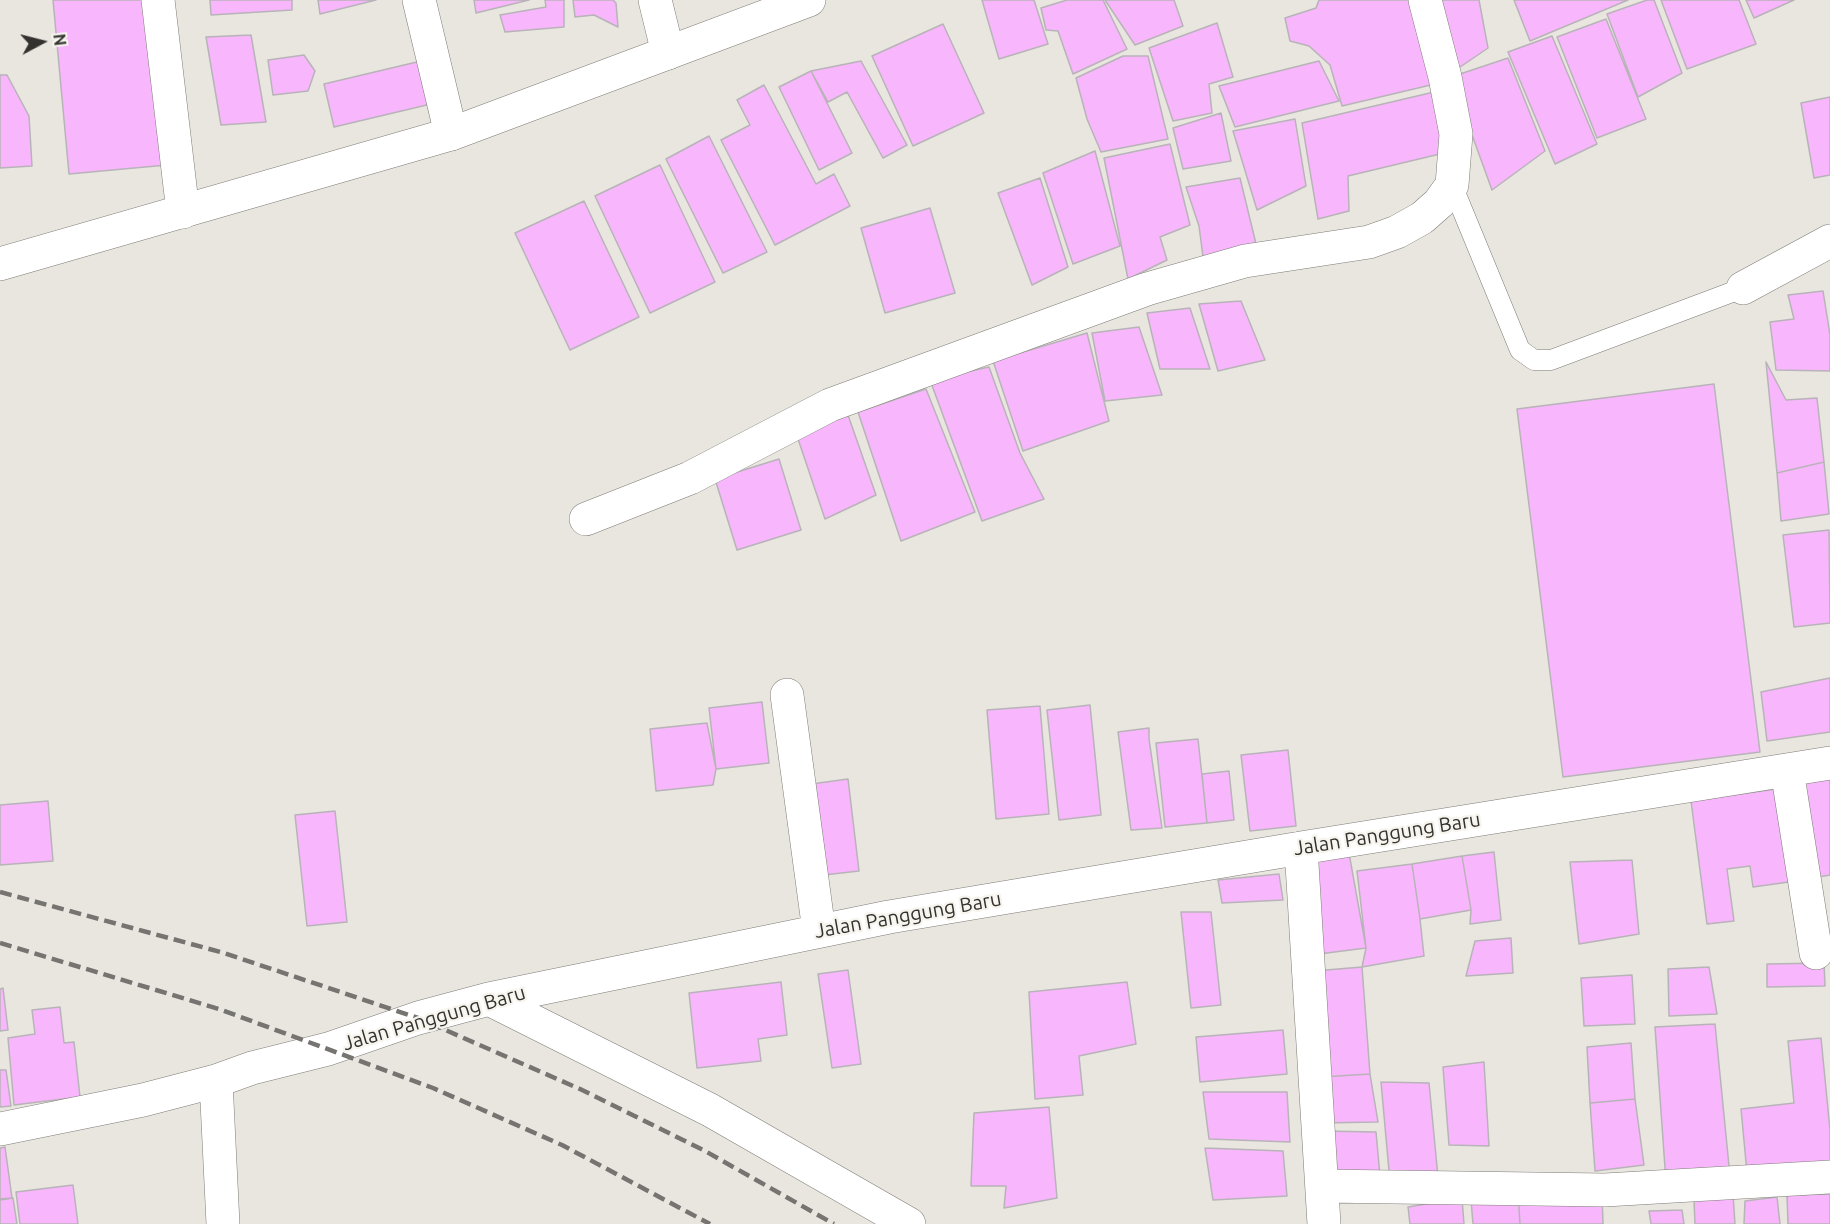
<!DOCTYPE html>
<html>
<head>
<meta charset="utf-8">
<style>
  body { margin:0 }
  #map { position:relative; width:1830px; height:1224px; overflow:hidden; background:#e9e6e0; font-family:Ubuntu,sans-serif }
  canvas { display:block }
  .north { position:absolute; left:12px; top:12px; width:60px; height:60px; -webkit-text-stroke:4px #f6f4ed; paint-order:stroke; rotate:83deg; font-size:16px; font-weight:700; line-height:24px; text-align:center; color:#33322f }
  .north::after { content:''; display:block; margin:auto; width:21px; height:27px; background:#33322f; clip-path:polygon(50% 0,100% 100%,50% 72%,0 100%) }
</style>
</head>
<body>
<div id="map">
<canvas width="1830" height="1224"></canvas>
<div class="north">N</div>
</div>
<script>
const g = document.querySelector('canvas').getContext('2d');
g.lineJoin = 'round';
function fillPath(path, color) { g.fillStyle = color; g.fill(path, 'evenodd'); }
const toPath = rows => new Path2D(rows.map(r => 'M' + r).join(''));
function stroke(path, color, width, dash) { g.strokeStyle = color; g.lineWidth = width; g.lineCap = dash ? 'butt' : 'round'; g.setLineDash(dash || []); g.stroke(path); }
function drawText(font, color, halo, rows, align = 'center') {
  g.font = font + ' Ubuntu,sans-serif'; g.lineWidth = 4.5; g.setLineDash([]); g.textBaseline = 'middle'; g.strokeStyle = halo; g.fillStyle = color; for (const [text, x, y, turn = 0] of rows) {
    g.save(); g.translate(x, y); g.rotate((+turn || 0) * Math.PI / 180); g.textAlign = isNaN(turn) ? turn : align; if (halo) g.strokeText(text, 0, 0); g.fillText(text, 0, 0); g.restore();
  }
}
const building = toPath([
  [53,0,152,0,167,165,69,174,53,0],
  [210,0,292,0,292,10,211,15,210,0],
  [318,0,376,0,320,14,318,0],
  [474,0,529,0,476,13,474,0],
  [545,0,564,0,564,27,505,32,500,15,546,7,545,0],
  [573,0,613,0,616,3,618,27,594,15,575,17,573,0],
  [982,0,1034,0,1048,44,999,59,982,0],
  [1067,0,1103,0,1127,49,1073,74,1058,31,1046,30,1041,8,1067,0],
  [1105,0,1174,0,1183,26,1135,45,1105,0],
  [1319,0,1418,0,1439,83,1342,106,1330,65,1309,46,1290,41,1285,18,1316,8,1319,0],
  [1433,0,1479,0,1488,48,1450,74,1433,0],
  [1514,0,1628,0,1530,41,1514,0],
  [1647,0,1654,0,1682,73,1638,97,1607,14,1647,0],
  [1661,0,1739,0,1756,44,1687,69,1661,0],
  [1746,0,1794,0,1754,18,1746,0],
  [1606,19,1646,119,1597,138,1557,37,1606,19],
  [1217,23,1233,77,1209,84,1212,113,1173,121,1149,48,1217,23],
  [943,24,984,113,913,146,872,56,943,24],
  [251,35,266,122,221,125,206,37,251,35],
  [1552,36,1597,144,1555,164,1508,52,1552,36],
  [304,55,315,71,308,91,273,95,268,60,304,55],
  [1123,56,1148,56,1168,139,1101,152,1087,119,1076,78,1123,56],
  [1508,58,1545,151,1492,190,1451,77,1508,58],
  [421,61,431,104,334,127,324,84,421,61],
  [861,61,907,145,883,158,847,92,828,102,811,71,861,61],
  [1319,61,1339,101,1235,127,1219,86,1319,61],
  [811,71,852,153,819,170,779,87,811,71],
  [0,75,7,75,29,116,32,166,0,168,0,75],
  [764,85,816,184,834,174,850,206,775,245,721,140,750,125,737,100,764,85],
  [1434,92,1444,153,1348,176,1349,211,1318,219,1302,123,1434,92],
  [1830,97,1830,175,1814,178,1801,103,1830,97],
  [1221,113,1231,161,1183,169,1173,128,1221,113],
  [1295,119,1306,186,1257,210,1233,131,1295,119],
  [709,136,767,252,723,273,666,159,709,136],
  [1170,144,1190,225,1160,237,1167,260,1128,279,1104,158,1170,144],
  [1095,151,1120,246,1073,264,1043,173,1095,151],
  [660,165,715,282,650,313,595,196,660,165],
  [1040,178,1068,267,1032,285,998,193,1040,178],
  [1240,178,1257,248,1203,257,1199,226,1186,187,1240,178],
  [584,201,639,317,570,350,515,233,584,201],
  [930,208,955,293,885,313,861,228,930,208],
  [1823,291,1830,335,1830,371,1776,370,1770,322,1794,319,1788,295,1823,291],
  [1241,301,1265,360,1218,371,1199,304,1241,301],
  [1190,308,1210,369,1160,369,1147,313,1190,308],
  [1139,327,1162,395,1105,401,1092,333,1139,327],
  [1087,333,1109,421,1023,451,993,361,1087,333],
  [1766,362,1786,400,1817,398,1824,462,1777,473,1766,362],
  [989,367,1020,453,1044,499,982,521,930,380,989,367],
  [1714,384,1760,752,1563,777,1517,409,1714,384],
  [926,389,975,512,901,541,858,412,926,389],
  [848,415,876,495,825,519,796,433,848,415],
  [779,459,801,530,737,550,715,479,779,459],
  [1824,462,1829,514,1781,521,1777,473,1824,462],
  [1829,530,1830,623,1794,627,1783,535,1829,530],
  [1830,678,1830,732,1767,741,1761,692,1830,678],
  [762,702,769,763,716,769,709,708,762,702],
  [1090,705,1101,815,1059,820,1047,710,1090,705],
  [1040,706,1049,814,996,819,987,710,1040,706],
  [707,723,716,769,713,785,656,791,650,729,707,723],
  [1149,728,1149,739,1162,828,1131,830,1118,732,1149,728],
  [1198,739,1207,823,1165,827,1156,743,1198,739],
  [1288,750,1296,826,1250,831,1241,755,1288,750],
  [1229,771,1234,820,1207,823,1202,774,1229,771],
  [1830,773,1830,875,1807,879,1792,779,1830,773],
  [848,779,859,871,815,876,804,785,848,779],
  [1783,788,1796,881,1753,887,1750,866,1727,869,1734,921,1707,924,1691,801,1783,788],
  [48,801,53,861,0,865,0,805,48,801],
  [335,811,347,922,307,926,295,815,335,811],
  [1494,852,1501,920,1470,924,1471,910,1462,856,1494,852],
  [1349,853,1366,948,1319,954,1314,855,1349,853],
  [1462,856,1471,910,1420,919,1412,864,1462,856],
  [1632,860,1639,934,1579,944,1570,862,1632,860],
  [1412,864,1420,919,1424,956,1362,967,1366,948,1357,871,1412,864],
  [1279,874,1283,900,1222,903,1218,880,1279,874],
  [1181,912,1211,912,1221,1005,1191,1008,1181,912],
  [1511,938,1513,973,1466,976,1475,941,1511,938],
  [1824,963,1825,986,1767,987,1767,964,1824,963],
  [1362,967,1370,1074,1321,1077,1314,971,1362,967],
  [1709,967,1717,1014,1669,1016,1668,969,1709,967],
  [848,970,861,1064,832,1068,818,974,848,970],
  [1632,975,1635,1024,1584,1026,1581,978,1632,975],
  [781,982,787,1035,758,1039,761,1061,697,1068,689,993,781,982],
  [1127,982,1136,1044,1079,1056,1083,1095,1035,1099,1029,992,1127,982],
  [3,988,8,1030,0,1031,0,989,3,988],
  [60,1007,64,1043,74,1042,80,1097,14,1105,8,1038,35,1034,32,1010,60,1007],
  [1715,1024,1730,1176,1666,1182,1655,1027,1715,1024],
  [1283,1030,1287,1074,1200,1082,1196,1037,1283,1030],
  [1821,1038,1830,1130,1830,1164,1747,1173,1741,1109,1794,1103,1788,1041,1821,1038],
  [1631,1043,1635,1099,1590,1103,1587,1047,1631,1043],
  [1484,1062,1489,1146,1449,1145,1443,1067,1484,1062],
  [0,1070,6,1070,11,1106,0,1107,0,1070],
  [1370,1074,1378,1122,1320,1123,1321,1077,1370,1074],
  [1381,1082,1429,1083,1438,1177,1390,1182,1381,1082],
  [1203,1092,1287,1092,1290,1142,1209,1139,1203,1092],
  [1635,1099,1644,1165,1595,1171,1590,1103,1635,1099],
  [1049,1107,1057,1198,1004,1208,1006,1186,971,1186,974,1113,1049,1107],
  [1324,1131,1376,1132,1380,1176,1336,1178,1324,1131],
  [5,1147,12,1198,0,1199,0,1148,5,1147],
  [1205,1148,1283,1151,1287,1196,1213,1200,1205,1148],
  [73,1185,78,1224,20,1224,16,1192,73,1185],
  [1518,1193,1602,1195,1603,1224,1520,1224,1518,1193],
  [1518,1193,1520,1224,1473,1224,1471,1200,1518,1193],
  [1733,1194,1735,1224,1695,1224,1694,1201,1733,1194],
  [1830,1194,1830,1224,1788,1224,1787,1195,1830,1194],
  [1777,1197,1780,1224,1744,1224,1745,1201,1777,1197],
  [13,1198,17,1224,0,1224,0,1200,13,1198],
  [1462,1198,1464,1224,1410,1224,1408,1207,1462,1198],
  [1682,1210,1684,1224,1651,1224,1649,1211,1682,1210]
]);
fillPath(building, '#f8b7fc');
stroke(building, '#b8b3b8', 1.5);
const lane = toPath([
  [1452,185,1520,350,1534,360,1551,360,1743,288]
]);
const street = toPath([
  [158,0,183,212],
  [419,0,451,134],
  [655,0,668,53],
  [1743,288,1830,241],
  [586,519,690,478,830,405,1147,289,1245,261,1369,242,1397,232,1422,218,1439,203,1452,185,1456,134,1445,77,1425,0],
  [787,695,819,931],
  [1787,770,1816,953],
  [1301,848,1324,1224],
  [489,999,710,1110,909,1224],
  [216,1081,223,1224],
  [0,1129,143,1100,216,1081,252,1068,328,1049,418,1018,489,999,889,917,1301,848,1830,763],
  [1322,1186,1605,1190,1830,1177]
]);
const secondary = toPath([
  [0,264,451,134,809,0]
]);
stroke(lane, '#7e7c76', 21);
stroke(street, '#7e7c76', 34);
stroke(secondary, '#7e7c76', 34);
stroke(lane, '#fff', 20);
stroke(street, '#fff', 33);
stroke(secondary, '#fff', 33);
stroke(toPath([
  [0,892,224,953,418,1018,580,1089,705,1151,834,1224],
  [0,943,219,1009,433,1088,562,1145,710,1224]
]), '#767470', 4.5, [12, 6]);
drawText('20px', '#33322f', '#f6f4ed', [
  ["Jalan Panggung Baru",1387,834,-9],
  ["Jalan Panggung Baru",908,915,-10],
  ["Jalan Panggung Baru",434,1018,-16]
]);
</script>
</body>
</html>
